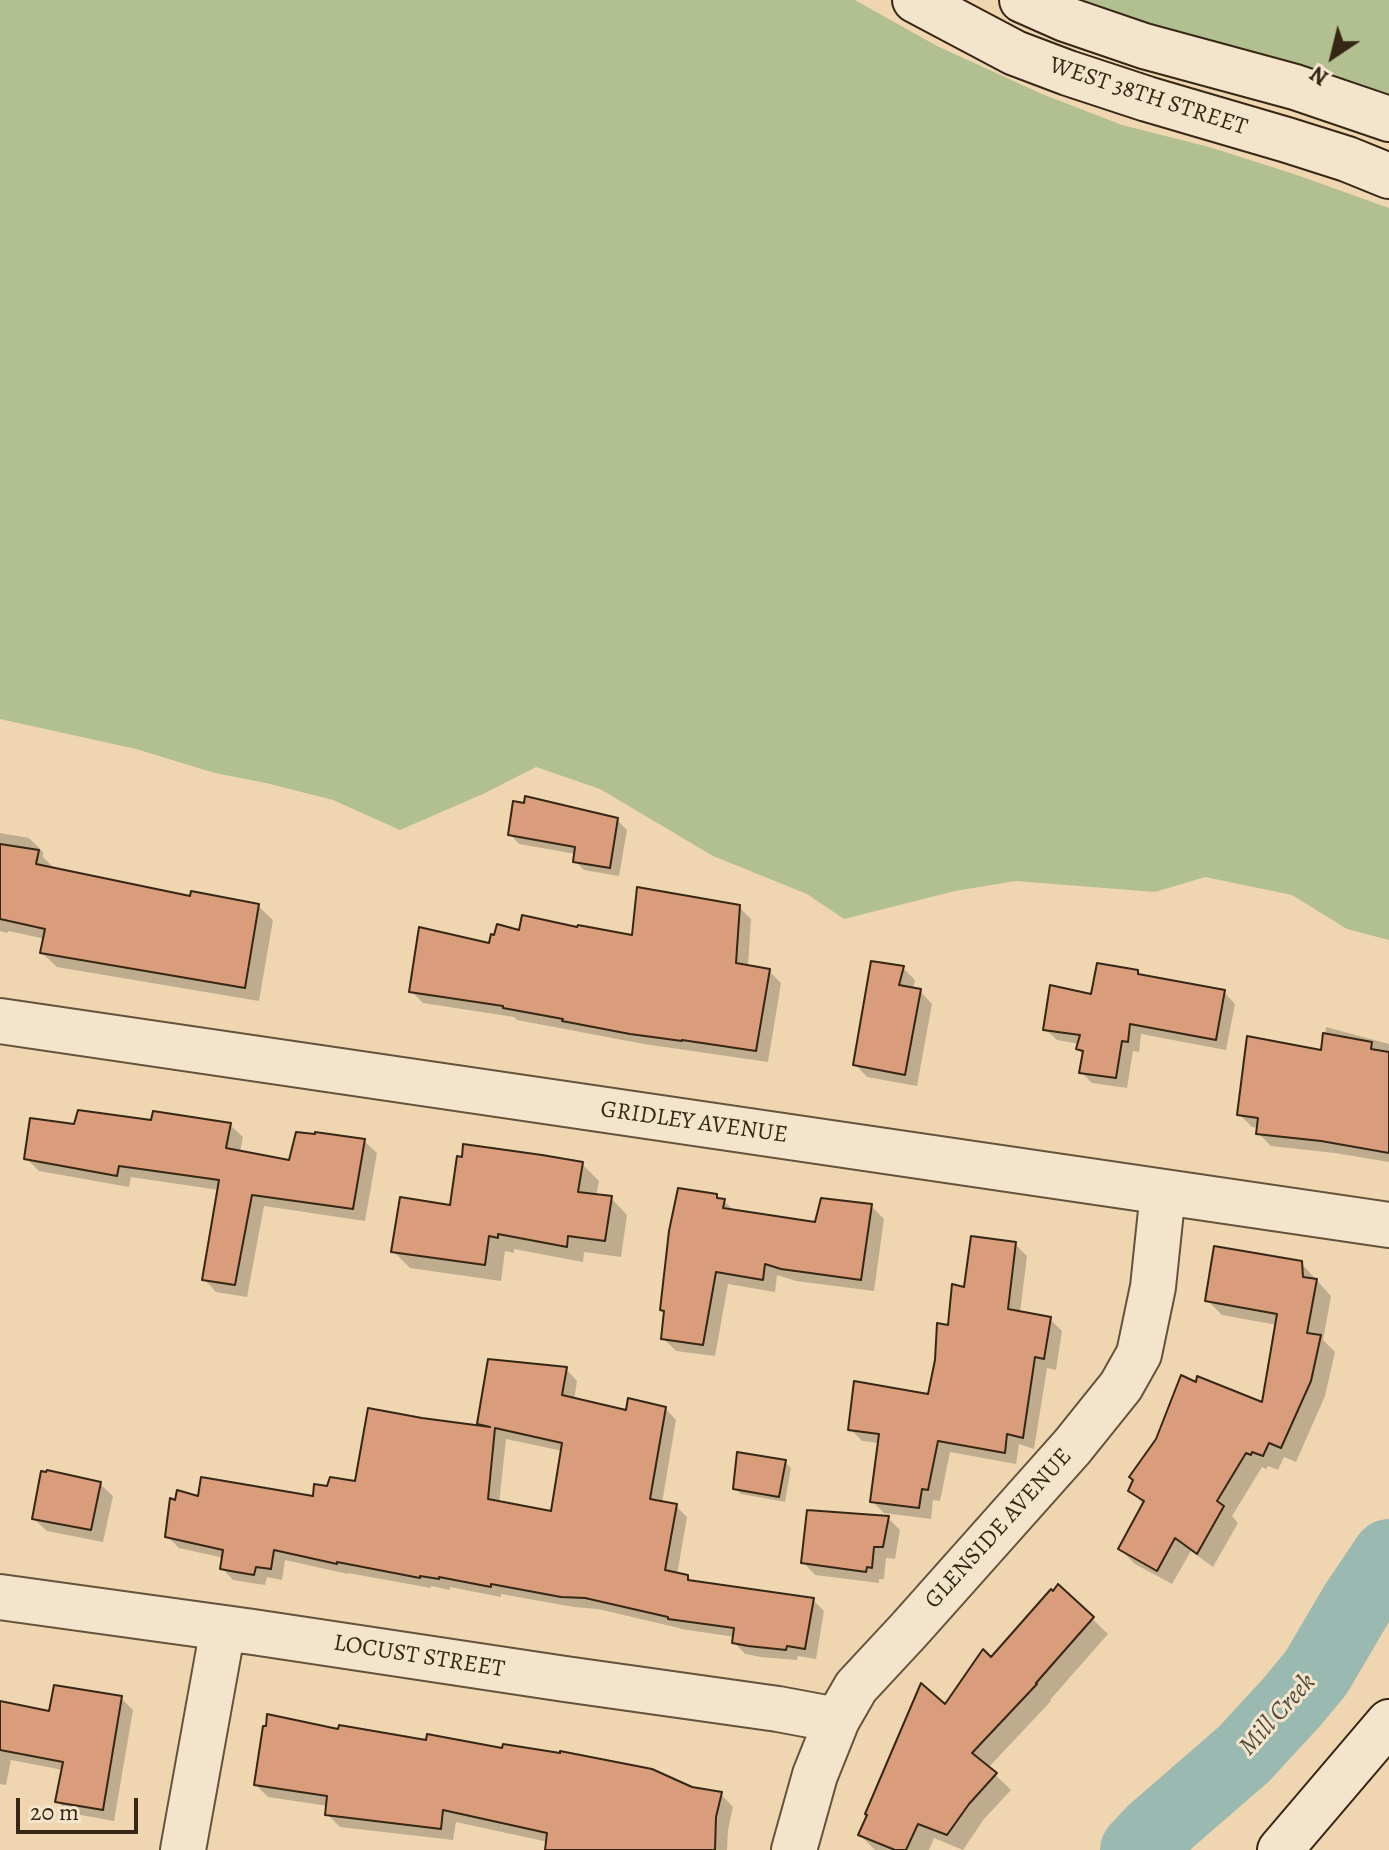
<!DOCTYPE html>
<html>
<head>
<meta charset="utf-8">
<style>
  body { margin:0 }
  #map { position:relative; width:1389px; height:1850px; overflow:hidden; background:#efd6b1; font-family:Alegreya,serif }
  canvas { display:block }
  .north { position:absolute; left:1293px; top:16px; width:80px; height:80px; -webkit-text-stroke:6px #f5e4cc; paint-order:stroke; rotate:215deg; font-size:22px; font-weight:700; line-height:32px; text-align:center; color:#362614 }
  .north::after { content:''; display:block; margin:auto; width:28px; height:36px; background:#362614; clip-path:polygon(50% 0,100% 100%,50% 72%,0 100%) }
  .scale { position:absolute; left:16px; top:1798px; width:122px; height:36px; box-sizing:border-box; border:4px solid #362614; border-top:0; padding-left:10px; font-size:24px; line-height:28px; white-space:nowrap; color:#362614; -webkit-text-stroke:6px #f5e4cc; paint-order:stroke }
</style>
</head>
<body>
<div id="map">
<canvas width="1389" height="1850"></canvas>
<div class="north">N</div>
<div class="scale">20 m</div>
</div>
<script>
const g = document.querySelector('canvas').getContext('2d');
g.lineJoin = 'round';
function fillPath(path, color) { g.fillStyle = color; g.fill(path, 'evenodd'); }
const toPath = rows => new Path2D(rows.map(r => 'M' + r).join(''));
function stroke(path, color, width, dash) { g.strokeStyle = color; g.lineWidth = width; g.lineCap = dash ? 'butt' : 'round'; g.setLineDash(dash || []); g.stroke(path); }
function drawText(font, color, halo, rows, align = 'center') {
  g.font = font + ' Alegreya,serif'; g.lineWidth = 6; g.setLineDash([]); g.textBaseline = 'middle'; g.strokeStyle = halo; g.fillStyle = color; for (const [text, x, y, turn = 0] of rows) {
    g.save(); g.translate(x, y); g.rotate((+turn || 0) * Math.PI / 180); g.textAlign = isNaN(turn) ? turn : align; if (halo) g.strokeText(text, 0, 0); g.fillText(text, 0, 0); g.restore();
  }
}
fillPath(toPath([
  [0,0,855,0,937,46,1042,94,1122,125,1209,147,1294,174,1389,208,1389,940,1347,929,1292,895,1205,877,1155,892,1016,881,955,891,844,919,807,894,713,856,600,789,536,767,485,793,400,830,333,800,266,783,215,773,136,749,0,719],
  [1058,0,1389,0,1389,105]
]), '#b2bf91');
fillPath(toPath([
  [617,820,627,830,619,876,584,870,575,861,576,854,519,844,510,834],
  [0,833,29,838,43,852,43,857,52,866,52,869,192,898,258,906,273,920,259,1001,57,967,42,953,45,939,9,931,7,933,0,931],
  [739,907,751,919,748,967,769,971,781,983,768,1062,644,1044,517,1020,514,1017,423,1003,411,991,491,945,520,932,634,937],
  [903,968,915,980,913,990,920,991,932,1004,917,1086,867,1077,855,1064],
  [1137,972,1141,976,1224,992,1235,1004,1226,1050,1141,1034,1139,1052,1133,1051,1127,1088,1092,1083,1081,1072,1084,1055,1078,1049,1080,1044,1057,1040,1045,1029,1093,996],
  [1326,1027,1389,1044,1389,1162,1335,1153,1271,1146,1258,1133,1259,1128,1252,1127,1239,1114,1323,1052],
  [153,1123,230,1125,243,1137,240,1152,291,1162,364,1141,377,1153,365,1221,264,1206,247,1297,216,1292,204,1279,219,1190,131,1177,129,1187,39,1171,26,1158,76,1126],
  [582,1164,599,1181,596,1196,611,1198,627,1215,621,1257,584,1252,583,1262,514,1249,514,1253,505,1251,501,1281,410,1268,394,1252,451,1207],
  [716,1196,721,1200,724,1201,735,1212,817,1224,871,1206,884,1219,874,1291,796,1281,777,1275,775,1292,728,1284,715,1356,676,1351,663,1338,666,1314,662,1310],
  [1015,1244,1027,1256,1020,1313,1050,1319,1062,1331,1056,1370,1047,1368,1034,1449,1019,1444,1016,1464,950,1452,940,1501,933,1500,931,1519,884,1513,872,1501,880,1443,862,1441,850,1429,930,1396,949,1327,965,1289],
  [1301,1263,1331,1296,1323,1340,1335,1352,1325,1396,1296,1462,1284,1457,1278,1470,1268,1466,1266,1469,1262,1467,1232,1516,1238,1523,1213,1567,1191,1551,1172,1584,1135,1564,1120,1549,1144,1505,1130,1490,1263,1405,1277,1325,1222,1315,1207,1300],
  [566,1369,577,1381,574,1400,628,1412,665,1408,676,1420,662,1503,676,1506,687,1517,677,1575,687,1577,694,1583,813,1600,824,1611,816,1659,798,1656,797,1660,761,1657,745,1654,734,1642,735,1637,681,1629,679,1628,598,1609,574,1607,501,1594,501,1597,450,1587,450,1590,431,1586,431,1588,348,1573,348,1574,285,1560,282,1580,267,1577,265,1585,233,1580,222,1568,224,1558,179,1548,167,1536,200,1498,314,1498,328,1488,357,1484,484,1428,479,1424],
  [506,1439,563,1451,552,1513,499,1504],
  [785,1462,791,1468,785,1502,741,1494,735,1488],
  [100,1484,113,1496,103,1542,47,1531,34,1519],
  [888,1518,900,1530,895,1559,886,1558,884,1579,879,1579,879,1583,815,1575,803,1562],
  [1059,1587,1108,1634,1050,1700,1051,1701,988,1768,1011,1790,984,1819,963,1850,934,1838,929,1850,875,1850,860,1835,945,1707],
  [121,1698,133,1710,114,1821,70,1813,57,1801,63,1770,11,1760,6,1785,0,1784,0,1703,51,1713],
  [340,1731,721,1794,733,1807,728,1830,727,1850,547,1850,548,1842,456,1822,453,1840,340,1827,327,1814,328,1806,268,1797,256,1785]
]), '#0003');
stroke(toPath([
  [1137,1850,1153,1833,1244,1754,1291,1703,1316,1673,1356,1605,1389,1556]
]), '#9ab9b0', 74);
const building = toPath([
  [525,796,618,818,610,868,573,862,575,847,508,835,513,801,524,803,525,796],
  [0,844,39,850,36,864,190,896,191,891,259,904,245,988,40,953,45,929,0,919,0,844],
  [637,887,740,905,736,963,770,969,756,1051,682,1040,682,1041,630,1034,562,1021,563,1019,503,1008,503,1006,409,992,419,927,489,943,491,934,494,935,497,924,519,930,522,915,577,927,578,925,632,935,637,887],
  [871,961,904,966,899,985,921,989,905,1075,853,1065,871,961],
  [1097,963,1138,970,1138,974,1225,990,1216,1040,1130,1024,1128,1042,1122,1041,1116,1078,1079,1073,1083,1051,1076,1049,1080,1035,1043,1030,1050,985,1091,994,1097,963],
  [1323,1033,1372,1042,1371,1049,1389,1052,1389,1153,1321,1141,1256,1134,1258,1118,1237,1115,1247,1036,1321,1050,1323,1033],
  [78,1110,151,1120,153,1111,231,1123,226,1148,289,1160,296,1132,315,1134,315,1132,365,1139,353,1209,252,1195,235,1285,202,1280,219,1180,119,1166,117,1176,24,1159,30,1118,74,1124,78,1110],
  [463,1144,542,1155,583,1162,578,1192,612,1196,605,1241,568,1236,567,1247,498,1234,498,1238,489,1236,485,1265,391,1252,400,1197,450,1205,457,1156,462,1157,463,1144],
  [678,1188,717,1194,717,1198,725,1199,723,1208,815,1222,821,1198,872,1204,861,1280,781,1269,765,1264,763,1280,716,1272,703,1345,661,1339,664,1311,660,1310,669,1231,678,1188],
  [971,1236,1016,1242,1008,1309,1051,1317,1044,1359,1035,1357,1023,1438,1007,1434,1005,1453,938,1441,928,1490,922,1489,919,1508,870,1502,879,1434,848,1430,854,1381,928,1394,935,1360,937,1323,948,1325,952,1284,964,1287,971,1236],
  [1214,1246,1302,1261,1303,1277,1317,1279,1307,1333,1321,1335,1311,1381,1281,1448,1269,1443,1263,1456,1252,1452,1251,1455,1246,1453,1217,1501,1224,1506,1197,1554,1175,1538,1157,1571,1118,1549,1144,1501,1128,1491,1133,1480,1129,1477,1156,1439,1181,1375,1196,1382,1197,1376,1262,1402,1277,1314,1205,1301,1214,1246],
  [488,1359,567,1367,562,1395,626,1410,628,1398,666,1407,650,1499,677,1504,665,1570,688,1575,688,1580,814,1598,805,1649,787,1646,786,1650,748,1646,732,1643,734,1628,668,1619,668,1617,585,1598,561,1597,491,1584,491,1587,439,1577,439,1579,420,1576,420,1578,337,1562,337,1564,274,1550,271,1569,256,1567,254,1575,236,1572,220,1569,223,1550,165,1537,170,1498,175,1500,177,1490,198,1496,201,1477,313,1496,314,1484,327,1486,330,1477,355,1481,368,1408,422,1418,490,1427,477,1424,488,1359],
  [495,1428,562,1443,551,1511,488,1499,495,1428],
  [737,1452,786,1460,779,1497,733,1489,737,1452],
  [47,1470,101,1482,91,1530,32,1519,41,1471,46,1472,47,1470],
  [807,1510,889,1516,883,1547,874,1547,872,1568,867,1567,866,1572,801,1563,807,1510],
  [1058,1584,1094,1617,1036,1683,1037,1684,972,1753,997,1773,969,1804,947,1835,918,1824,906,1850,895,1850,858,1835,867,1815,865,1814,921,1683,945,1704,983,1649,991,1657,1051,1589,1053,1591,1058,1584],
  [54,1685,122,1696,103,1810,55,1802,63,1762,0,1750,0,1701,49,1711,54,1685],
  [267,1714,338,1729,339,1725,426,1740,427,1734,502,1748,503,1744,560,1753,560,1751,652,1769,692,1787,722,1792,716,1817,715,1850,545,1850,547,1833,443,1810,441,1829,325,1815,327,1796,254,1785,263,1726,266,1726,267,1714]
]);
fillPath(building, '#d99d7b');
stroke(building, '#362614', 2);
const street = toPath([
  [0,1021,1389,1225],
  [0,1597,253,1632,565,1679,778,1709,837,1720],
  [183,1850,223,1628],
  [794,1850,815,1775,837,1720,856,1687,909,1630,1072,1447,1121,1386,1139,1354,1153,1287,1163,1192]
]);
const secondary = toPath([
  [915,0,1015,53,1068,73,1147,99,1287,140,1347,159,1389,176],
  [1022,0,1065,19,1144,46,1295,87,1389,119],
  [1280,1850,1389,1722]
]);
stroke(street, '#64523b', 48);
stroke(secondary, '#362614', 48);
stroke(street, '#f5e4cc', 44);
stroke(secondary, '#f5e4cc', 44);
drawText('24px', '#362614', '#f5e4cc', [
  ["WEST 38TH STREET",1148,97,18],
  ["GRIDLEY AVENUE",694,1123,8],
  ["GLENSIDE AVENUE",999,1529,-48],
  ["LOCUST STREET",419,1657,9]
]);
drawText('italic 26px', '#4f4b3b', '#f5e4cc', [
  ["Mill Creek",1278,1715,-48]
]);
</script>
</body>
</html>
